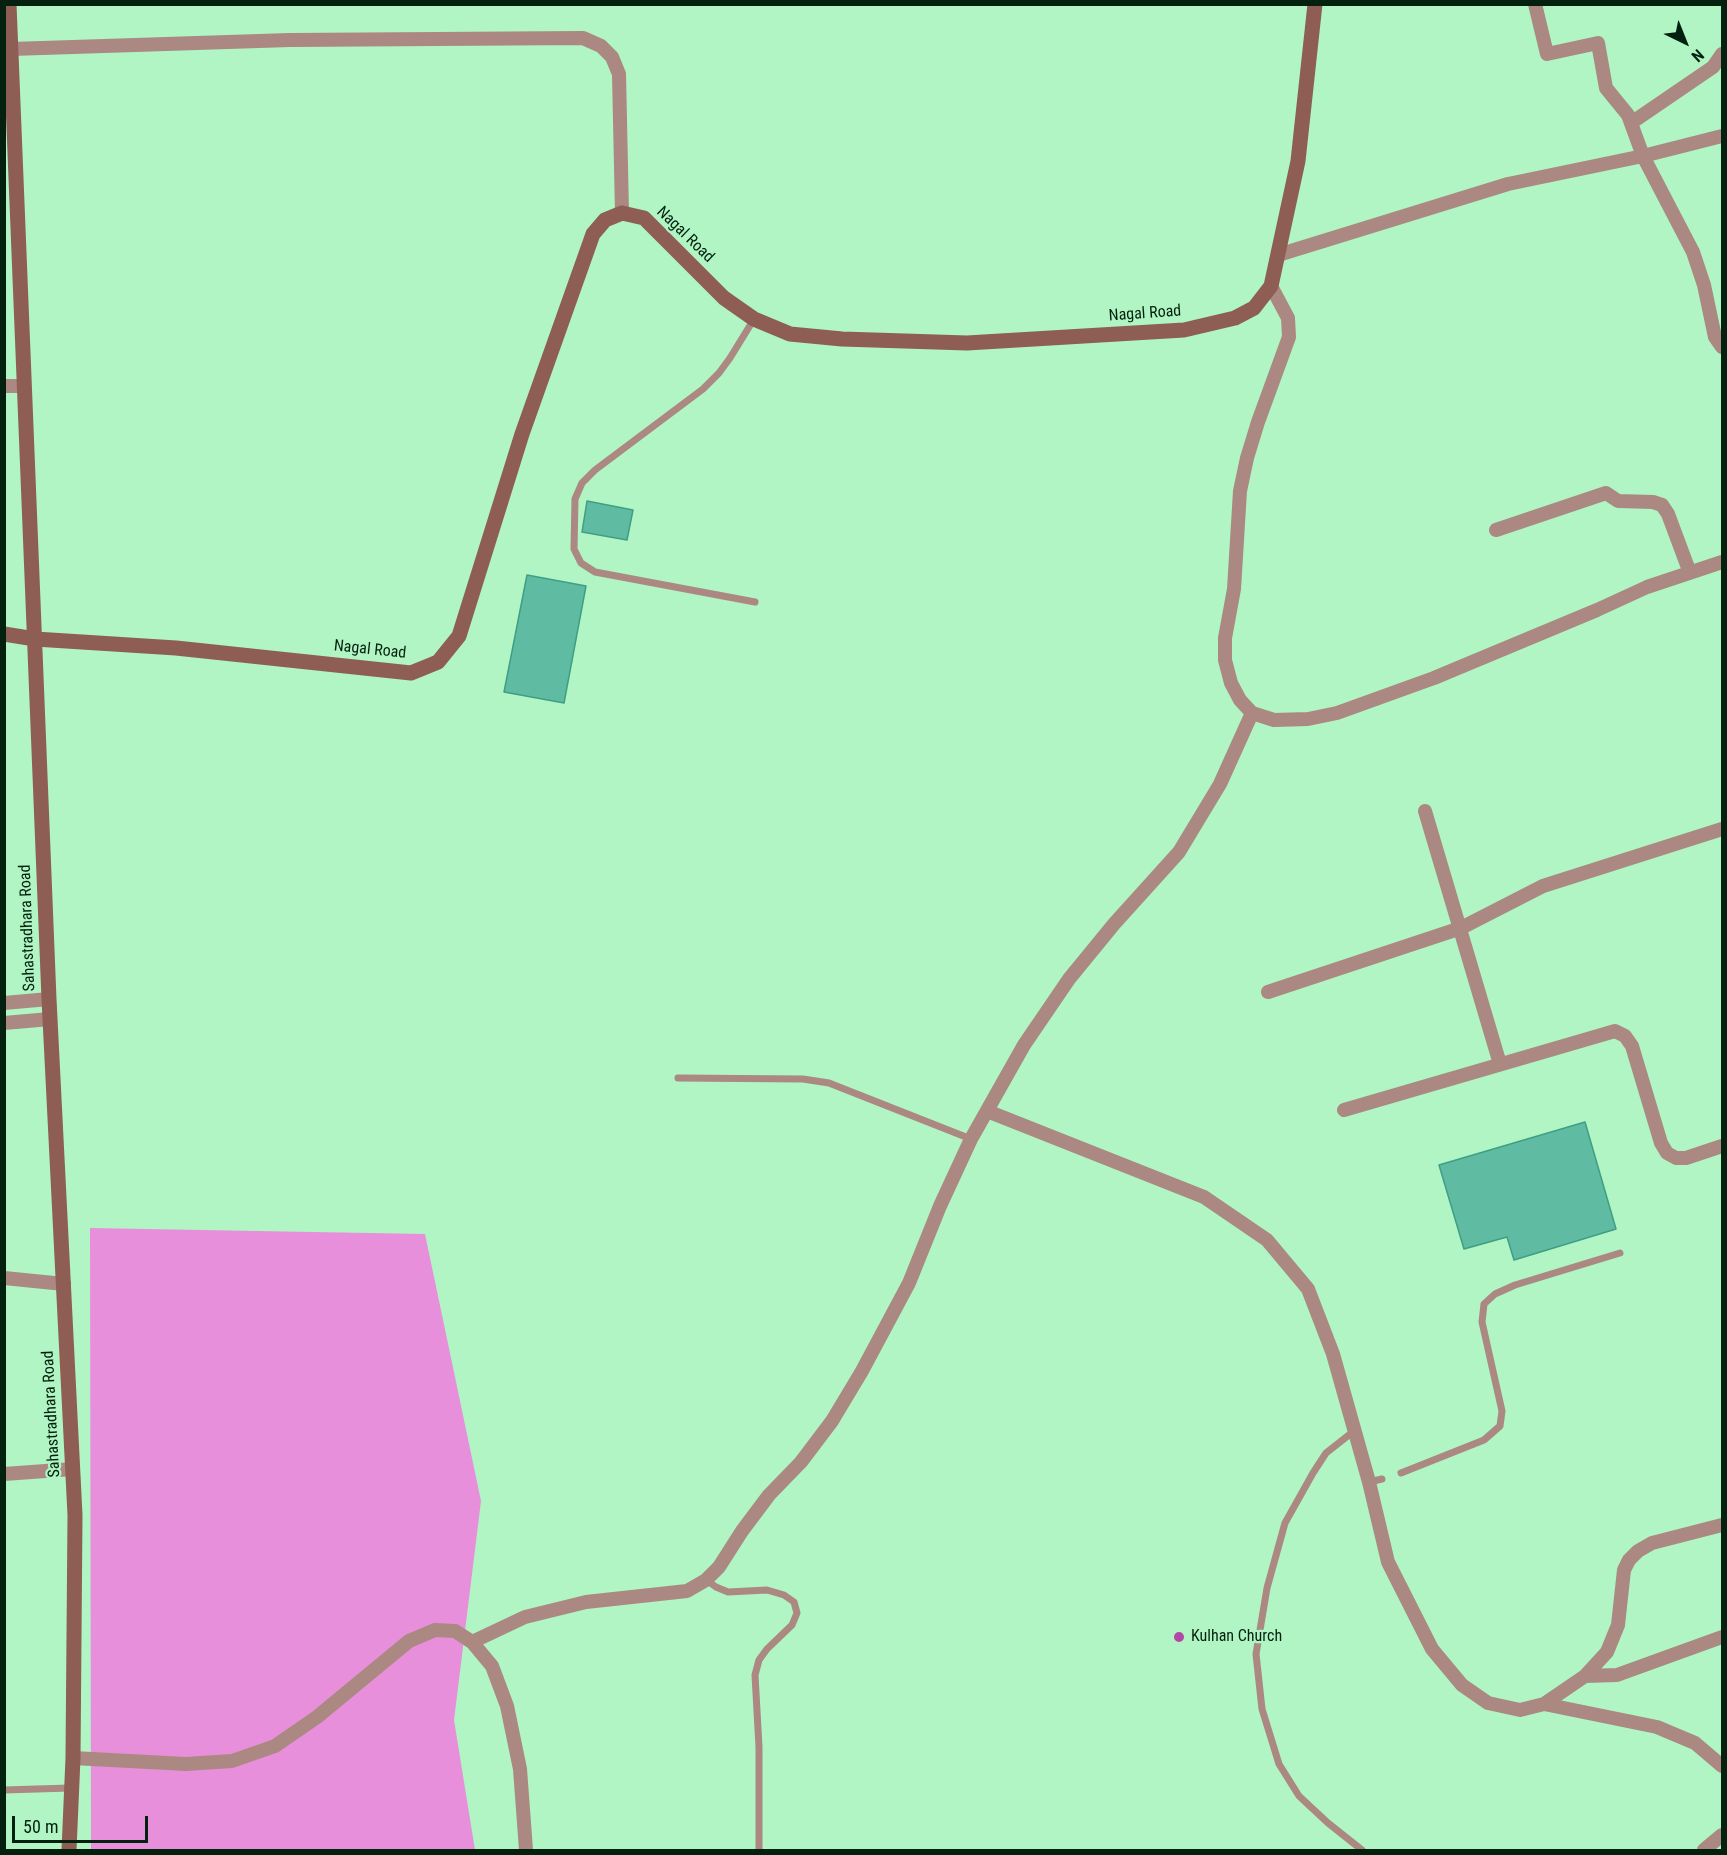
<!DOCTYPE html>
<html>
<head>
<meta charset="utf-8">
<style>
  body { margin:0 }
  #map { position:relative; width:1727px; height:1855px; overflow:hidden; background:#b0f5c3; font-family:"Roboto Condensed",sans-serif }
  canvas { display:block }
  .frame { position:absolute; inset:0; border:6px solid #04200e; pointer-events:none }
  .north { position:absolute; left:1655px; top:12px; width:60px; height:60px; -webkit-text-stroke:4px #b0f5c3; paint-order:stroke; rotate:137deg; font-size:16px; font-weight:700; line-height:24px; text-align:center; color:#04200e }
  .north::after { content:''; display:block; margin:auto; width:21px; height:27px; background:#04200e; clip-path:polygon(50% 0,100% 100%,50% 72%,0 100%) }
  .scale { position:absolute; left:12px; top:1816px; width:136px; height:27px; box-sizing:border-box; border:3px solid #04200e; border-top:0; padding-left:8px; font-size:18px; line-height:21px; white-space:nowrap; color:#04200e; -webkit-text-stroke:4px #b0f5c3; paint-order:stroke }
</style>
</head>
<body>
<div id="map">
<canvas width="1727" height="1855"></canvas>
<div class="frame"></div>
<div class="north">N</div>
<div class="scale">50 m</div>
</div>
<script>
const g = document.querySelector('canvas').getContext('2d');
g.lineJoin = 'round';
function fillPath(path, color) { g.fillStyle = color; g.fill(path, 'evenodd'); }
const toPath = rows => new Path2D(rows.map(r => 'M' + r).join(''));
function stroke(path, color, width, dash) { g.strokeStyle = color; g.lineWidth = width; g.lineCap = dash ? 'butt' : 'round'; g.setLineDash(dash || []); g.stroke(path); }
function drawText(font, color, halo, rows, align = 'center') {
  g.font = font + ' "Roboto Condensed",sans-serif'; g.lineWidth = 4.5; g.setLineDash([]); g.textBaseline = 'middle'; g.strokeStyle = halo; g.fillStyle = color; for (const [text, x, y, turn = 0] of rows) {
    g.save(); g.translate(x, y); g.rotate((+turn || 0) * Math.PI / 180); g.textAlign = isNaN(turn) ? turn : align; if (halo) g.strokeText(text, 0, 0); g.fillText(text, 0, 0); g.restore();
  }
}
fillPath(toPath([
  [90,1228,425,1234,481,1501,454,1720,475,1850,91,1850]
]), '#e88fdb');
const building = toPath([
  [587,501,633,510,627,540,582,532,587,501],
  [527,575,586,586,564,703,504,692,527,575],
  [1585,1122,1616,1229,1514,1260,1507,1237,1464,1249,1439,1165,1585,1122]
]);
fillPath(building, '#5fbca2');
stroke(building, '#3f9e84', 1.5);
stroke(toPath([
  [754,319,730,358,719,373,703,389,595,470,582,483,575,499,574,549,581,563,595,572,755,602],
  [678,1078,803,1079,829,1083,971,1139],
  [1354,1431,1326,1453,1313,1473,1285,1523,1267,1588,1256,1654,1262,1709,1279,1764,1299,1796,1328,1823,1362,1850],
  [1401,1473,1484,1440,1500,1426,1502,1411,1482,1322,1484,1304,1495,1294,1515,1285,1620,1253],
  [1369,1482,1382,1479],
  [706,1580,716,1587,728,1592,767,1590,784,1595,794,1602,797,1613,792,1625,767,1649,759,1660,755,1675,759,1747,759,1850],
  [4,1790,70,1788]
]), '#ab8881', 7);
stroke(toPath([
  [1535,4,1547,54,1598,43,1606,88,1628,115,1643,156,1722,136],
  [11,49,290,40,583,38,601,46,612,57,619,74,622,213],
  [1631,123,1713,67,1722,54],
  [1278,255,1508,184,1643,156,1693,252,1704,285,1715,337,1722,347],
  [1271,286,1288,318,1289,337,1258,422,1247,458,1240,491,1234,589,1225,638,1225,660,1231,683,1240,700,1252,713,1274,720,1308,719,1337,713,1434,678,1597,610,1647,587,1722,562],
  [4,386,24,386],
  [1496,530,1606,493,1618,501,1653,502,1662,505,1668,514,1690,573],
  [1425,811,1500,1064],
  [1268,992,1461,928,1543,886,1722,829],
  [4,1003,49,999],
  [4,1023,50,1019],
  [1344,1110,1615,1031,1625,1036,1632,1046,1661,1143,1667,1153,1676,1158,1686,1158,1722,1146],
  [987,1111,1204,1197,1267,1240,1308,1289,1333,1354,1369,1482,1388,1562,1432,1649,1462,1685,1488,1703,1520,1710,1544,1704,1657,1727,1695,1743,1722,1766],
  [4,1278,64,1284],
  [4,1474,73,1469],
  [472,1642,525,1617,586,1602,687,1591,706,1580,719,1567,742,1531,769,1495,801,1462,832,1421,862,1371,909,1283,940,1206,971,1139,1024,1045,1069,979,1114,924,1179,852,1220,784,1252,713],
  [1585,1676,1617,1675,1722,1637],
  [1544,1704,1585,1676,1607,1652,1618,1625,1624,1570,1629,1560,1638,1551,1652,1543,1722,1525],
  [73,1758,186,1764,232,1761,275,1746,317,1717,409,1641,435,1630,455,1631,472,1642,492,1666,507,1706,520,1769,526,1850],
  [1704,1850,1722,1835]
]), '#ab8881', 14);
stroke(toPath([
  [9,4,49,999,75,1515,73,1758,69,1850],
  [4,634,35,639,176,648,411,673,438,662,459,636,522,434,593,234,605,220,622,213,644,218,724,298,754,319,790,334,842,339,967,343,1184,330,1235,318,1254,308,1271,286,1298,161,1315,4]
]), '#8e5d53', 15);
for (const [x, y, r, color] of [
  [1179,1637,6,"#b347a7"]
]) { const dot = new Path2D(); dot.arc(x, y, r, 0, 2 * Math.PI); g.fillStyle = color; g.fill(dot); stroke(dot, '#b0f5c3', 2); }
drawText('16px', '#04200e', '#b0f5c3', [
  ["Nagal Road",685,235,44],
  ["Nagal Road",1145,314,-4],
  ["Nagal Road",370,650,6],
  ["Sahastradhara Road",28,928,-92],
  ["Sahastradhara Road",52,1414,-93]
]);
drawText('16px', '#04200e', '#b0f5c3', [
  ["Kulhan Church",1191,1637]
], 'left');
</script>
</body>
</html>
